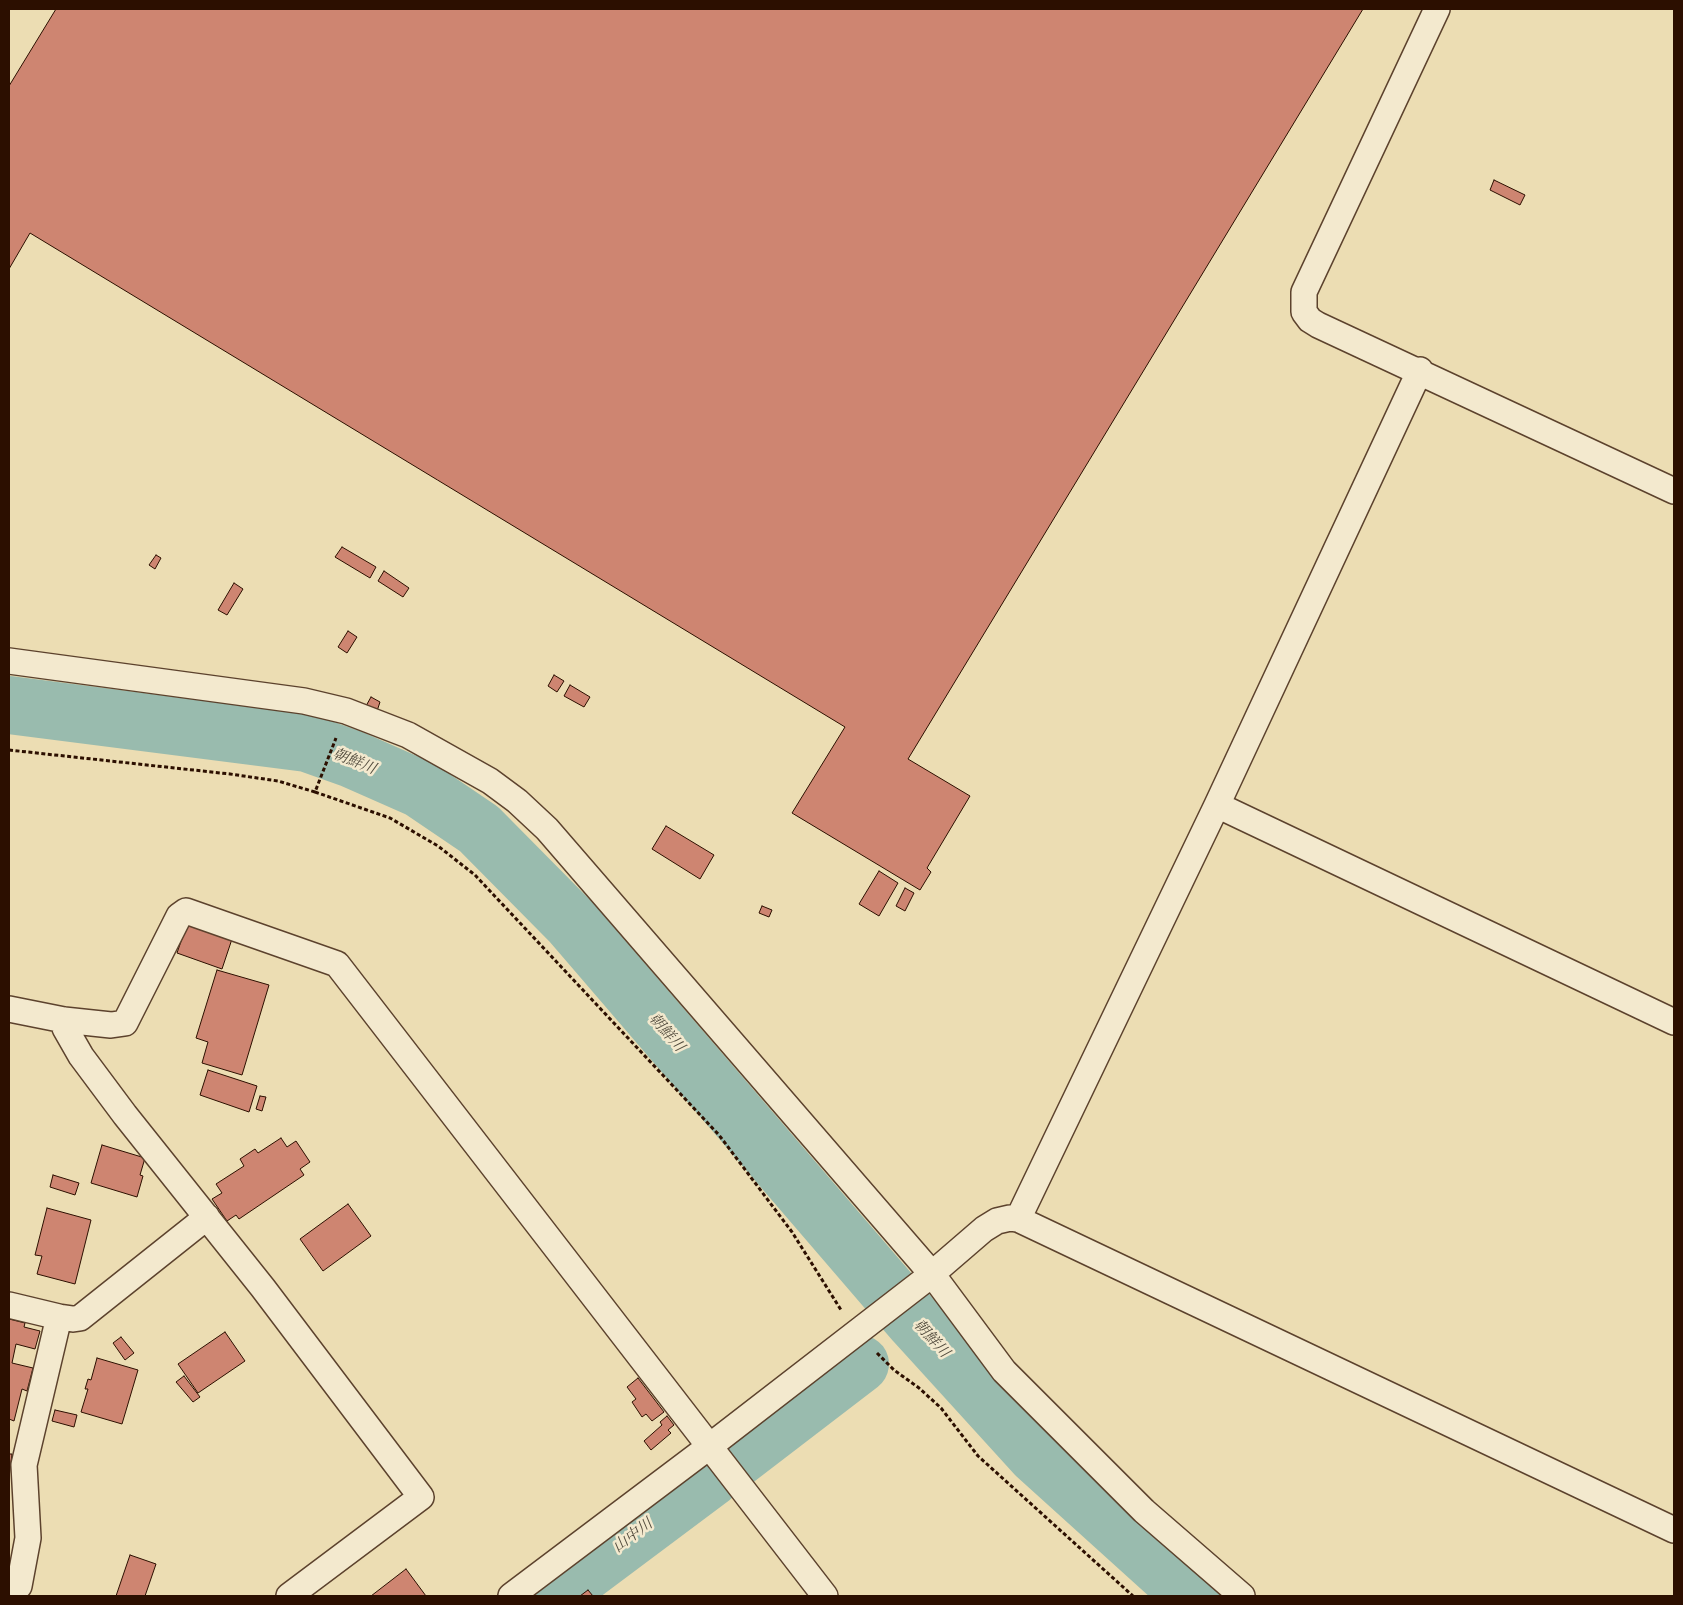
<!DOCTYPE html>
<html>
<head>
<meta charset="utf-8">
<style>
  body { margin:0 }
  #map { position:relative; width:1683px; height:1605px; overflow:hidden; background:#ecddb3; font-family:"IM FELL French Canon",serif }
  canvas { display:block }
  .frame { position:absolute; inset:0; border:10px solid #2c0f00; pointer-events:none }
</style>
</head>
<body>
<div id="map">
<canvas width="1683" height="1605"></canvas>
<div class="frame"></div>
</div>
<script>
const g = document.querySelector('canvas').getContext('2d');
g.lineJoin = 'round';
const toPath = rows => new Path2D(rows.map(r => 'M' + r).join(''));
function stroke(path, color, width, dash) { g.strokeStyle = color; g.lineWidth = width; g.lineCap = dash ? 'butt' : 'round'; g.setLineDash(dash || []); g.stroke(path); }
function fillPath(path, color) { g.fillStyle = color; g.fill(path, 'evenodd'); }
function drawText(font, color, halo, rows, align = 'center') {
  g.font = font + ' "IM FELL French Canon","Noto Serif JP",serif'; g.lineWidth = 5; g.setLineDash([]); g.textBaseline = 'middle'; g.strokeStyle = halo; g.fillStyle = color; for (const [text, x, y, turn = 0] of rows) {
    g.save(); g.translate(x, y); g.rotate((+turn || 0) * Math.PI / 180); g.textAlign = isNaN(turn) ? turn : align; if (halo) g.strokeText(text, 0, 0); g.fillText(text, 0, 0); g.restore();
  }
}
stroke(toPath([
  [9,705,307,743,352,759,420,789,479,829,571,922,915,1322,1036,1455,1192,1596],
  [736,1459,860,1364],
  [553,1596,712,1477]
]), '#99bbae', 58);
const building = toPath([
  [56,9,1363,9,908,759,970,796,927,868,931,872,920,890,792,813,845,727,30,233,9,269,9,86,56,9],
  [1494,180,1525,195,1520,205,1490,190,1494,180],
  [342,547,376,567,370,578,335,557,342,547],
  [156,555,161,558,155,569,149,565,156,555],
  [384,571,409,588,403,597,378,581,384,571],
  [234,583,243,589,227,615,218,610,234,583],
  [348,631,357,637,347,653,338,647,348,631],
  [554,675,564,681,557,692,548,686,554,675],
  [570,685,590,697,584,707,564,696,570,685],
  [371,697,380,702,377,711,366,706,371,697],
  [666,826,714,855,700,879,652,849,666,826],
  [879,871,898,883,879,916,859,904,879,871],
  [905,888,914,893,905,911,896,906,905,888],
  [762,906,772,910,769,917,759,913,762,906],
  [187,924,232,939,222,969,177,953,187,924],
  [217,970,269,985,242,1075,202,1063,208,1042,196,1038,217,970],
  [208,1070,257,1086,249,1112,200,1095,208,1070],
  [260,1096,266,1097,262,1111,256,1109,260,1096],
  [281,1138,287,1147,296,1141,310,1162,300,1169,304,1175,239,1219,236,1215,227,1221,212,1199,222,1193,216,1184,244,1166,240,1159,255,1149,258,1153,281,1138],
  [102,1145,145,1158,140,1175,143,1176,137,1197,91,1183,102,1145],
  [53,1175,79,1183,75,1195,50,1187,53,1175],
  [348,1204,371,1236,323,1271,300,1239,348,1204],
  [47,1208,91,1220,75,1284,37,1274,42,1256,35,1255,47,1208],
  [9,1319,25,1323,24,1327,40,1331,35,1349,16,1344,12,1363,33,1368,27,1391,22,1389,14,1421,9,1419,9,1319],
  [225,1332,245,1361,198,1393,178,1364,225,1332],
  [121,1337,134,1353,125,1360,113,1343,121,1337],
  [97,1358,138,1370,122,1424,81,1412,88,1389,85,1389,88,1379,91,1380,97,1358],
  [184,1376,200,1397,193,1402,176,1382,184,1376],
  [638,1378,664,1412,652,1421,646,1414,642,1417,632,1402,636,1399,627,1387,638,1378],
  [55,1410,77,1415,74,1427,52,1421,55,1410],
  [667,1416,674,1425,668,1430,671,1433,651,1450,644,1441,662,1425,660,1422,667,1416],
  [9,1454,12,1454,9,1478,9,1454],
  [130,1555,156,1564,145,1596,116,1596,130,1555],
  [406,1569,426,1596,371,1596,406,1569],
  [588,1590,593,1596,580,1596,588,1590]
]);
fillPath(building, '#ce8571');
stroke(building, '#2c0f00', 1);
const street = toPath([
  [1437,9,1304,292,1304,312,1310,320,1318,325,1674,491],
  [9,661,304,701,346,711,408,735,490,781,517,801,547,829,932,1274,1004,1371,1144,1511,1242,1596],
  [1217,805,1674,1022],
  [9,1009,64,1020,111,1025,125,1023,179,916,186,911,337,964,825,1596],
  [64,1020,65,1028,81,1056,125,1115,263,1288,421,1497,289,1596],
  [1018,1219,1217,805,1420,370],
  [9,1305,59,1317,73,1319,80,1318,207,1217],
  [19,1586,28,1538,24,1465,59,1317],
  [511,1596,710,1446,926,1279,984,1229,997,1221,1010,1218,1018,1219,1674,1530]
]);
stroke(street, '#5c422d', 28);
stroke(toPath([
  [9,750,230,774,278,781,315,792,336,738],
  [315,792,390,818,438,846,475,875,719,1135,792,1232,841,1310],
  [877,1353,894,1370,919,1388,941,1408,978,1456,1133,1596]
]), '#2c0f00', 3, [4, 2.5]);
stroke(street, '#f3e9ce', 25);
drawText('italic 15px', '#524b3d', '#f3e9ce', [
  ["朝鮮川",354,762,22],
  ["朝鮮川",666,1033,49],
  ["朝鮮川",931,1339,48],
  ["山中川",633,1536,-37]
]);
</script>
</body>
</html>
